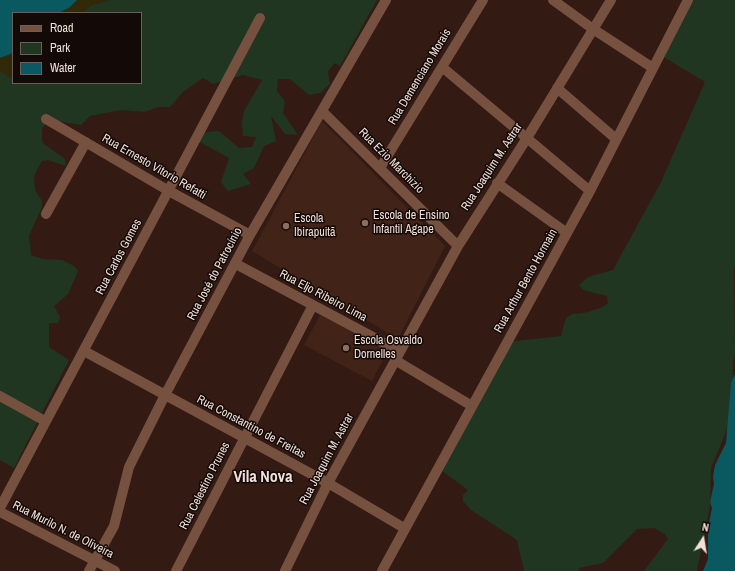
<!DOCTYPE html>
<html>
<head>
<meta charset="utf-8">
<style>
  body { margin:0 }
  #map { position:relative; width:735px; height:571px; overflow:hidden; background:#331b13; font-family:"Archivo Narrow",sans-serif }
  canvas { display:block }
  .legend { position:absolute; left:12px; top:12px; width:130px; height:72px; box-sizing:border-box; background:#130906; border:1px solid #6c5f5b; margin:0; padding:5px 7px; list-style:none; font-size:12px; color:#f1e0da }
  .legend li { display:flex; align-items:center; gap:8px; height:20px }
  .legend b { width:20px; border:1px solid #6c5f5b }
  .north { position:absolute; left:683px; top:519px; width:40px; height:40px; -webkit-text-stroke:3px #130906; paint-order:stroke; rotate:12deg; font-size:11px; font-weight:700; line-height:16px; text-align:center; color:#f1e0da }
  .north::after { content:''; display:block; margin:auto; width:14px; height:18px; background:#f1e0da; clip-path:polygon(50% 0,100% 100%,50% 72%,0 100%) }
</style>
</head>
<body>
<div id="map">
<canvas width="735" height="571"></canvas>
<ul class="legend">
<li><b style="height:5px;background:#775140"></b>Road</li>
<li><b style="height:11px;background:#203621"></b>Park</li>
<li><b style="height:11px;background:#0b5960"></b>Water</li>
</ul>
<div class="north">N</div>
</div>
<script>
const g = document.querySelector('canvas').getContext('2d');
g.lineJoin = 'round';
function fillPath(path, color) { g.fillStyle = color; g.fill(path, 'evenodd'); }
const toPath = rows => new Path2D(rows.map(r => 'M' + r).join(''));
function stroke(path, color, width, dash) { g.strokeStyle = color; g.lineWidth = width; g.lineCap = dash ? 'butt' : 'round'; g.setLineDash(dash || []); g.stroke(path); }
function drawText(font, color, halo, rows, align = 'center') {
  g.font = font + ' "Archivo Narrow",sans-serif'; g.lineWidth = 3; g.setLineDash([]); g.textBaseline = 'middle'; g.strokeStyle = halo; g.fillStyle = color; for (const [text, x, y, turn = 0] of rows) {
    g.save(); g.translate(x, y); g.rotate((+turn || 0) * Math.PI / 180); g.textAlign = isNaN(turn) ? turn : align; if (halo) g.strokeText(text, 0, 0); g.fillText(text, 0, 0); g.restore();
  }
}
fillPath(toPath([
  [322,121,445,246,398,339,252,251],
  [320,315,388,350,372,381,304,345]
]), '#412318');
fillPath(toPath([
  [110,0,377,0,340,66,335,63,328,71,330,84,320,93,309,95,290,79,278,79,277,91,285,101,283,113,298,135,285,134,271,116,276,141,264,146,254,168,243,174,251,184,228,191,221,182,229,158,198,141,206,132,219,131,239,148,252,147,256,137,243,136,242,123,244,111,262,80,243,75,213,84,203,78,183,92,170,107,158,107,145,112,121,110,90,116,81,125,51,120,42,128,42,140,44,144,65,159,66,166,48,160,42,161,36,172,34,177,35,190,42,201,42,207,29,236,31,255,43,259,62,260,74,266,78,271,68,294,54,306,60,317,58,323,49,323,49,347,69,360,14,468,0,460,0,71,13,78,13,83,141,83,141,13,82,13,91,5],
  [692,0,735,0,735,266,734,270,735,354,733,363,733,415,711,468,710,506,697,571,644,571,668,539,665,534,654,528,637,529,603,563,579,568,579,571,524,571,517,540,471,510,463,501,463,495,468,490,442,471,507,342,561,336,566,318,572,314,584,313,603,307,608,303,607,296,583,290,579,285,588,277,613,270,661,182,705,82,662,56]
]), '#203621');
fillPath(toPath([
  [77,0,110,0,91,5,82,13,58,13,69,8],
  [13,53,13,78,12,78,0,71,0,58]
]), '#312908');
fillPath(toPath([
  [0,0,77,0,69,8,58,13,13,13,13,53,0,58],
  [735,374,735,571,703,571,708,559,708,528,712,508,710,502,714,484,713,477,715,465,726,443,731,383]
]), '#0b5960');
stroke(toPath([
  [553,0,593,29,653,68],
  [442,67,590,191],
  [557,88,616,139],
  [322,111,458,246],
  [46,119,169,191,250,235],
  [380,168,483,0],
  [497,183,567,233],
  [46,214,86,142],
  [236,264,399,351],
  [84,351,328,483,404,528],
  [395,360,472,406],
  [0,396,45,421],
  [0,508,260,18],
  [0,512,115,571],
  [89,571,114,526,129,467,165,395,250,235,386,0],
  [176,571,313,305],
  [285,571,328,483,458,246,527,138,611,0],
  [382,571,590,191,688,0]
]), '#775140', 10);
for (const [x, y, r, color] of [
  [365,223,4,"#8d6e63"],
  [286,226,4,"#8d6e63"],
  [346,348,4,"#8d6e63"]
]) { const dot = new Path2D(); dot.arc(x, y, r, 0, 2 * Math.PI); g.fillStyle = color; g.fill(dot); stroke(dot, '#130906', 1.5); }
drawText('12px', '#f1e0da', '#130906', [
  ["Rua Demenciano Morais",420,77,-59],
  ["Rua Ezio Marchizio",391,161,45],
  ["Rua Ernesto Vitorio Refatti",154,167,30],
  ["Rua Joaquim M. Astrar",492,167,-57],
  ["Rua Carlos Gomes",119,257,-62],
  ["Rua José do Patrocínio",215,274,-62],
  ["Rua Arthur Bento Hormain",526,281,-61],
  ["Rua Eljo Ribeiro Lima",323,296,28],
  ["Rua Constantino de Freitas",251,427,28],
  ["Rua Joaquim M. Astrar",327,459,-62],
  ["Rua Celestino Prunes",205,486,-63],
  ["Rua Murilo N. de Oliveira",63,530,27]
]);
drawText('12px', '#f1e0da', '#130906', [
  ["Escola de Ensino",373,216],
  ["Infantil Agape",373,230],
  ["Escola",294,219],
  ["Ibirapuitã",294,233],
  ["Escola Osvaldo",354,341],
  ["Dornelles",354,355]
], 'left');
drawText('bold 16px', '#f1e0da', '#130906', [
  ["Vila Nova",263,478]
]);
</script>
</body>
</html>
